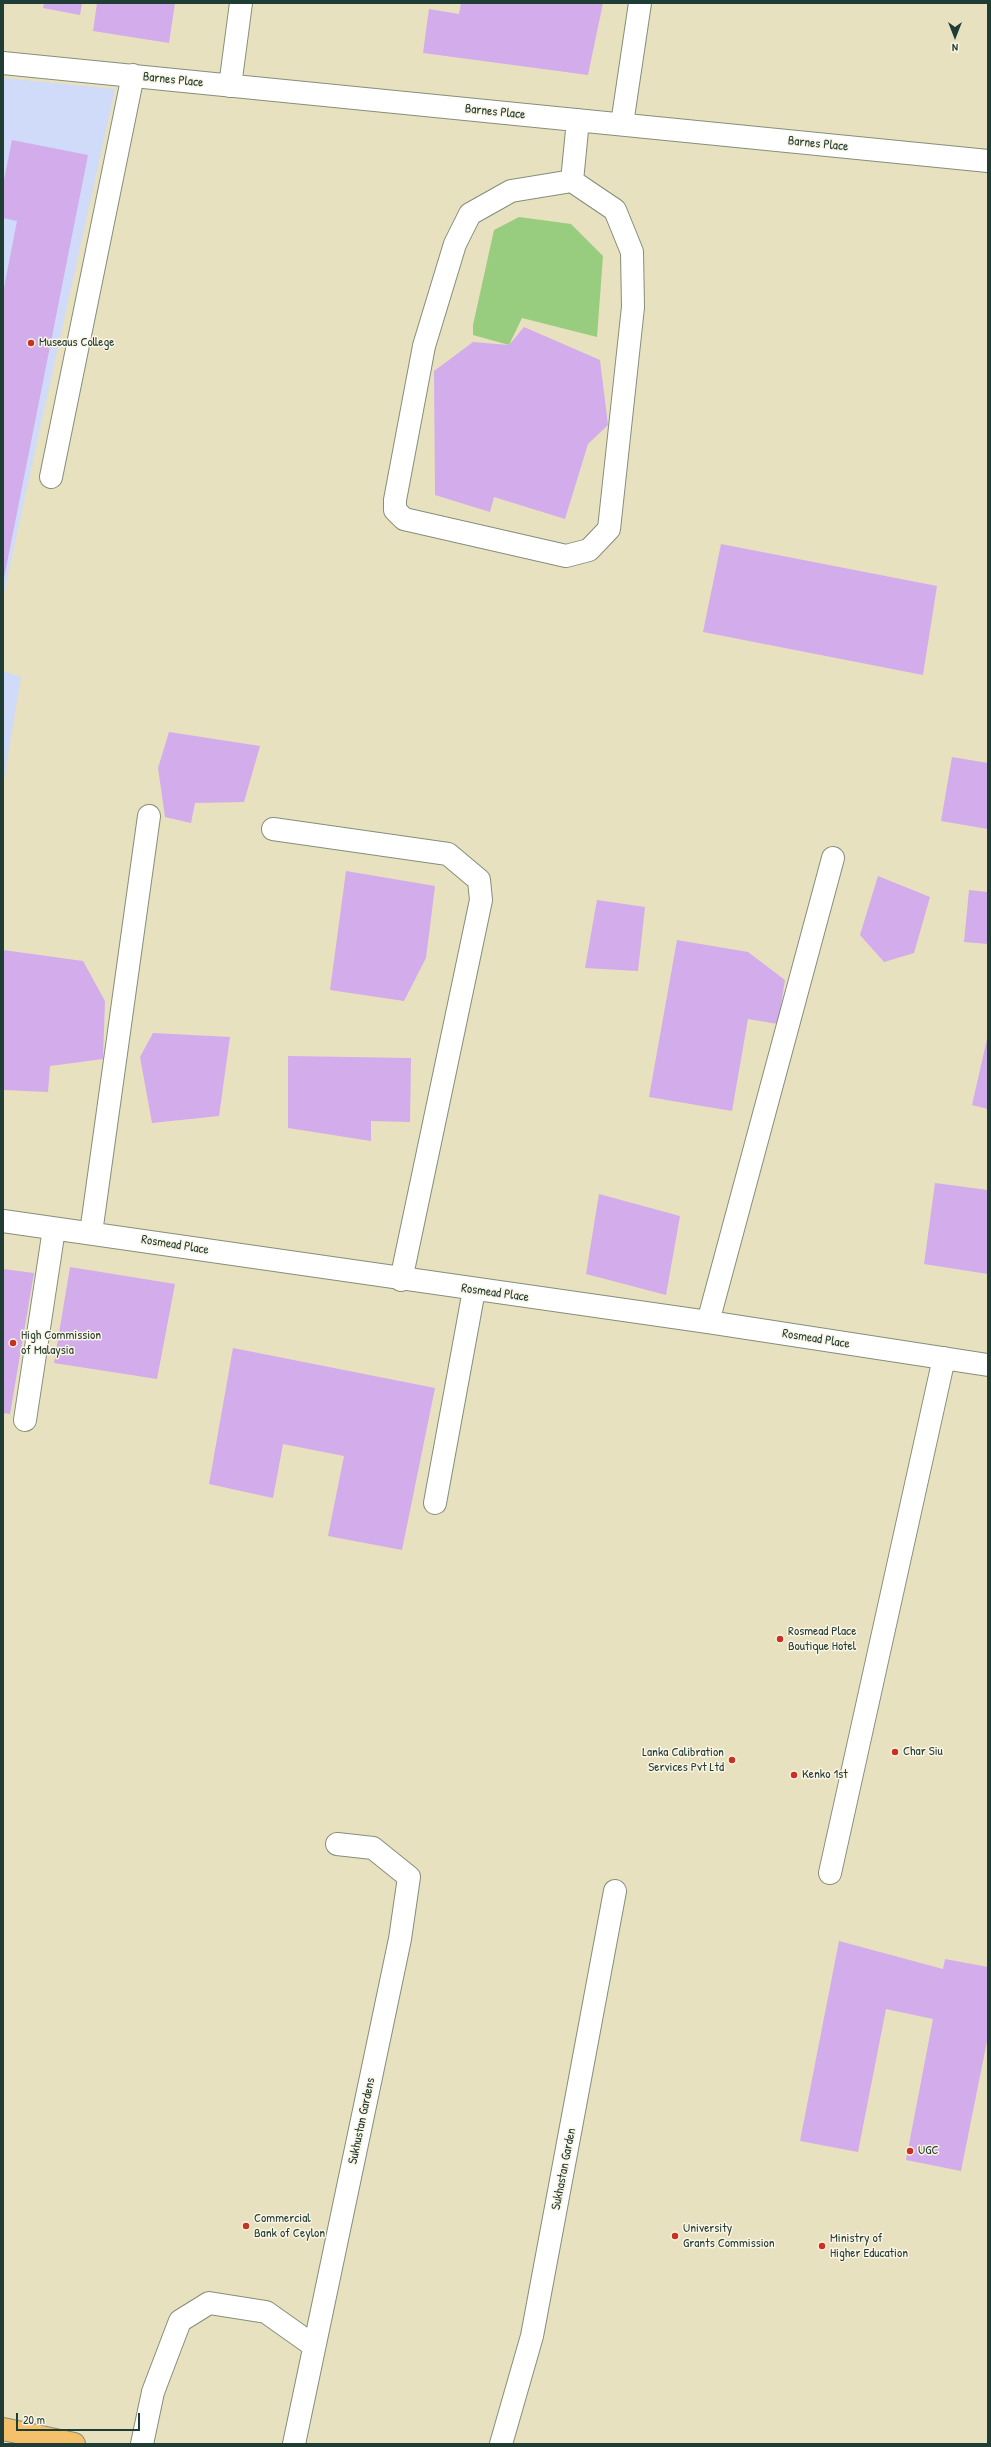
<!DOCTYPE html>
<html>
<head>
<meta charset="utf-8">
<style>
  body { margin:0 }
  #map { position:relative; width:991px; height:2447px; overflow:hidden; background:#e8e1bf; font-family:"Patrick Hand",sans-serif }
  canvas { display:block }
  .frame { position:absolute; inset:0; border:4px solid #1f3d34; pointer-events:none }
  .north { position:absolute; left:935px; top:16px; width:40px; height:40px; -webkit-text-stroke:3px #fcf5e5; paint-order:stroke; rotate:180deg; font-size:11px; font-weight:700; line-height:16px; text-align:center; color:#1f3d34 }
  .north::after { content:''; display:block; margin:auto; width:14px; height:18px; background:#1f3d34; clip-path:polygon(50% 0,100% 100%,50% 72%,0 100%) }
  .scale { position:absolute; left:16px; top:2413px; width:124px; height:18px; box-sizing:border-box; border:2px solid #1f3d34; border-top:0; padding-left:5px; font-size:12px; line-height:14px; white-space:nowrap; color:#1f3d34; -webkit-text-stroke:3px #fcf5e5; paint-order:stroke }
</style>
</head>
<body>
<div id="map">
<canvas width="991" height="2447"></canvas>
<div class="frame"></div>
<div class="north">N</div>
<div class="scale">20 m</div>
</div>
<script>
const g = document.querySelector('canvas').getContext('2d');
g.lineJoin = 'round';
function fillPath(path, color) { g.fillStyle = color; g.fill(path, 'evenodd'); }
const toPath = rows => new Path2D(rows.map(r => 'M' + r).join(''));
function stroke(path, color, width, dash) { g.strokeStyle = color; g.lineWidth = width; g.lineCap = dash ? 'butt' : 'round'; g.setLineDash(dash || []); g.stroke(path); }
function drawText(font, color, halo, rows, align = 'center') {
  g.font = font + ' "Patrick Hand",sans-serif'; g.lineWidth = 3; g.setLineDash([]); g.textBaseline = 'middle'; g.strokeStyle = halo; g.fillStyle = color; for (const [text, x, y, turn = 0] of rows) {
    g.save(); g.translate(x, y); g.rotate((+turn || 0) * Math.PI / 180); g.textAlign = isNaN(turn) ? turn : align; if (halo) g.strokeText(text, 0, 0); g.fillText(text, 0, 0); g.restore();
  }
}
fillPath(toPath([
  [3,78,115,89,3,597],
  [3,671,21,677,3,785]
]), '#d0daf9');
fillPath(toPath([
  [519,217,571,224,603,256,597,337,522,318,509,345,473,335,473,325,494,230]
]), '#98cc7e');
fillPath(toPath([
  [44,3,82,3,80,15,43,8],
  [97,3,175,3,169,43,93,31],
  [461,3,603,3,588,75,423,53,429,9,459,14],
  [12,140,88,155,4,578,3,293,17,221,3,218,3,185],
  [524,327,600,360,608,425,588,444,565,519,494,497,490,512,435,495,434,371,473,342,509,345],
  [721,544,937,586,923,675,703,632],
  [169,732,260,746,244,802,195,803,191,823,165,817,158,768],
  [952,757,988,763,988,829,941,821],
  [346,871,435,886,426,958,404,1001,330,990],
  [878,876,930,897,914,953,884,962,860,935],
  [969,890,988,892,988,944,964,942],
  [597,900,645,907,638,971,585,968],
  [677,940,748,952,785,980,778,1024,748,1019,732,1111,649,1097],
  [3,950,83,961,105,1001,103,1059,50,1066,48,1092,3,1090],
  [153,1033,230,1037,219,1116,152,1123,140,1057],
  [987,1039,988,1039,988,1109,972,1105],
  [288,1056,411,1058,410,1122,371,1121,371,1141,288,1128],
  [935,1183,988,1190,988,1274,924,1264],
  [599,1194,680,1216,666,1295,586,1274],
  [70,1267,175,1284,157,1379,54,1363],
  [3,1269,34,1273,10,1414,3,1413],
  [233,1348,435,1388,402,1550,328,1536,344,1456,283,1444,273,1498,209,1484],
  [839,1941,943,1969,945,1959,988,1967,988,2036,961,2171,906,2160,933,2019,886,2009,858,2152,800,2141]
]), '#d2aceb');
const minor = toPath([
  [3,63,988,161],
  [230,86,241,3],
  [622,124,640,3],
  [572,181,615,210,632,252,633,307,609,529,589,550,566,556,404,519,395,510,395,500,424,346,455,244,470,214,511,191,572,181],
  [572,181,578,120],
  [51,477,133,75],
  [273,829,448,854,479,880,481,900,401,1280],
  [3,1221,708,1322,988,1365],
  [91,1233,149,816],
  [708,1322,833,858],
  [25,1420,54,1229],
  [435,1503,474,1290],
  [830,1873,944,1358],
  [142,2444,153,2392,180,2321,209,2303,266,2312,314,2346],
  [294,2444,400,1939,409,1877,373,1848,337,1844],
  [501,2444,532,2336,615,1891]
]);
const major = toPath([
  [3,2429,74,2444]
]);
stroke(minor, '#848f7a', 24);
stroke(major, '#848f7a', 24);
stroke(minor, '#fff', 22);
stroke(major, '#f4c16a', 22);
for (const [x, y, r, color] of [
  [31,343,4,"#c8321e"],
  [13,1343,4,"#c8321e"],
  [780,1639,4,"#c8321e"],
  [895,1752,4,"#c8321e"],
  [732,1760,4,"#c8321e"],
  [794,1775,4,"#c8321e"],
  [910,2151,4,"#c8321e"],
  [246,2226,4,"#c8321e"],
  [675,2236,4,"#c8321e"],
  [822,2246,4,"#c8321e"]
]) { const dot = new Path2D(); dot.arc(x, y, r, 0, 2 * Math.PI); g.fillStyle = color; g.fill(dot); stroke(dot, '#fcf5e5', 1.5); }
drawText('13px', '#1f3d34', '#fcf5e5', [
  ["Barnes Place",173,80,6],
  ["Barnes Place",495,112,6],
  ["Barnes Place",818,144,6],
  ["Rosmead Place",175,1245,9],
  ["Rosmead Place",495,1293,8],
  ["Rosmead Place",816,1339,9],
  ["Sukhustan Gardens",362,2121,-78],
  ["Sukhastan Garden",564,2169,-79]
]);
drawText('13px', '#1f3d34', '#fcf5e5', [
  ["Museaus College",39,343],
  ["High Commission",21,1336],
  ["of Malaysia",21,1351],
  ["Rosmead Place",788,1632],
  ["Boutique Hotel",788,1647],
  ["Char Siu",903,1752],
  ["Lanka Calibration",724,1753,"right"],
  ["Services Pvt Ltd",724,1768,"right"],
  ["Kenko 1st",802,1775],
  ["UGC",918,2151],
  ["Commercial",254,2219],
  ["Bank of Ceylon",254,2234],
  ["University",683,2229],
  ["Grants Commission",683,2244],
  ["Ministry of",830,2239],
  ["Higher Education",830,2254]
], 'left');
</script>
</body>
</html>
